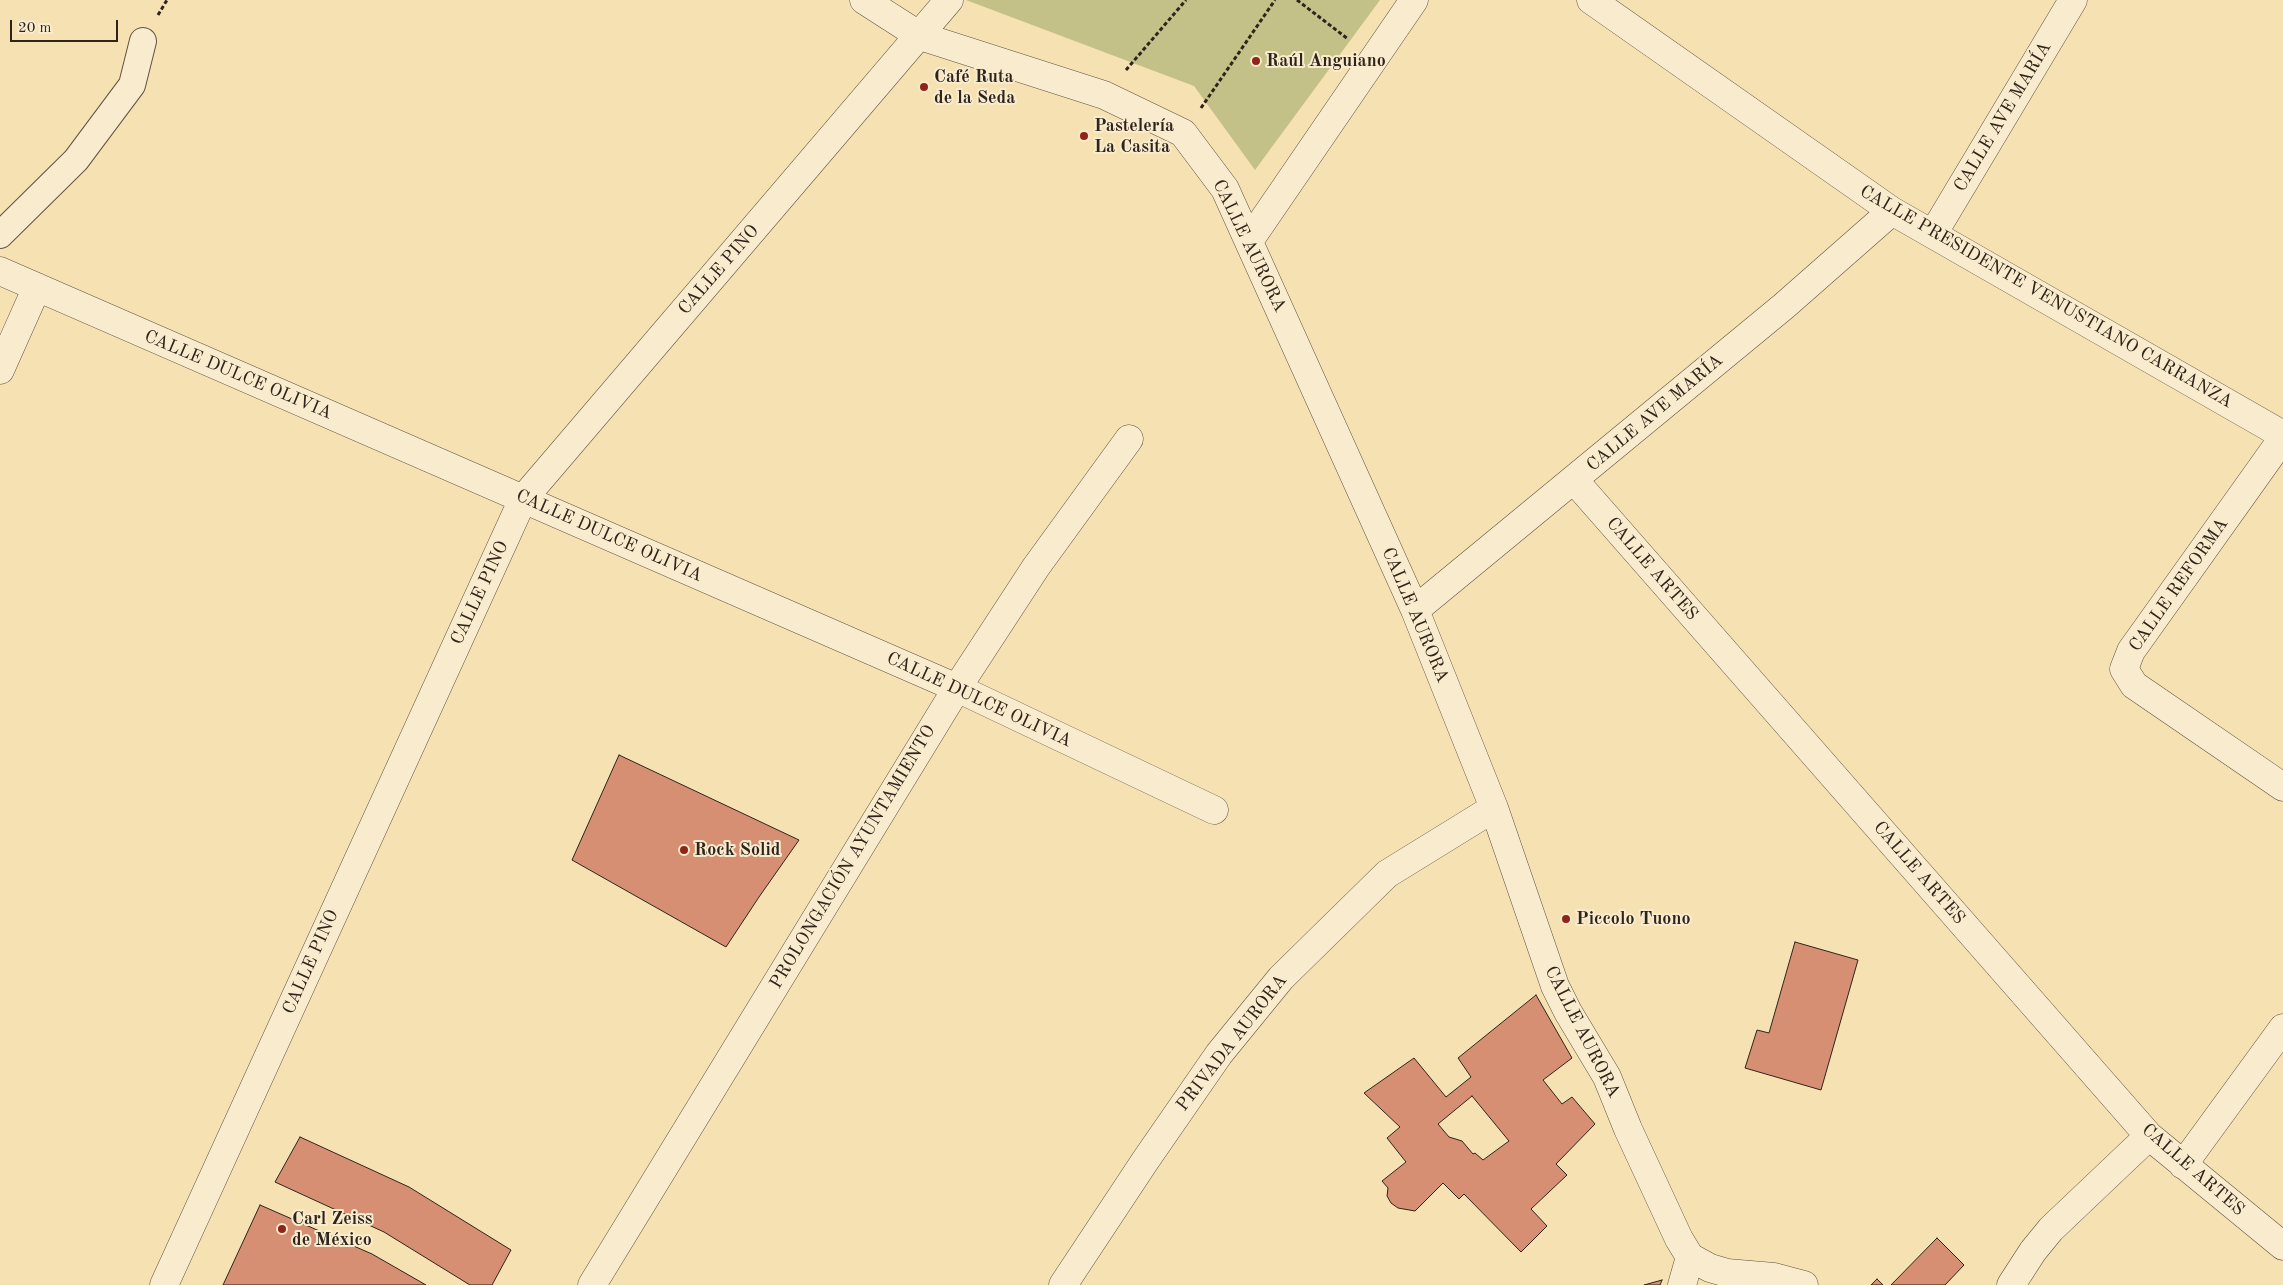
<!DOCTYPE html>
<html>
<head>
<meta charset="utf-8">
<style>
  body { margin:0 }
  #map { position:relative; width:2283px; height:1285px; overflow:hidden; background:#f6e1b3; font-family:"Old Standard TT",serif }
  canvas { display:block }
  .scale { position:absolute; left:10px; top:20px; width:108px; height:22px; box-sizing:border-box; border:2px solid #2e241b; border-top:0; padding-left:6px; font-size:15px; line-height:18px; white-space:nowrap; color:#2e241b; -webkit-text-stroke:4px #f9ecce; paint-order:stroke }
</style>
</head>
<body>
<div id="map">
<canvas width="2283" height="1285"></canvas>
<div class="scale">20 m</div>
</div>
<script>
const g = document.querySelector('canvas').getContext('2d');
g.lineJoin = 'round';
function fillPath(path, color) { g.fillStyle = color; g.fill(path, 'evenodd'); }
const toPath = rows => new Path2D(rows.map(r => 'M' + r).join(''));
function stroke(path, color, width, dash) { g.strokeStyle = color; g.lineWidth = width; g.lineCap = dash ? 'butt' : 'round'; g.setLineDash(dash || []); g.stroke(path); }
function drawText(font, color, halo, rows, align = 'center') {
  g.font = font + ' "Old Standard TT",serif'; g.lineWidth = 4; g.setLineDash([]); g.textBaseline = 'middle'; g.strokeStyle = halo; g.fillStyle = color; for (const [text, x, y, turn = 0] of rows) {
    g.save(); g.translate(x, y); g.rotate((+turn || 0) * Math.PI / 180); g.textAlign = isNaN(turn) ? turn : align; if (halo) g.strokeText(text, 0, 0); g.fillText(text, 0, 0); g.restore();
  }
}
fillPath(toPath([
  [966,0,1380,0,1255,170,1194,86]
]), '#c3c188');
const building = toPath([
  [619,755,799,840,759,897,726,947,572,860,619,755],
  [1795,942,1858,960,1821,1090,1745,1068,1757,1030,1769,1033,1795,942],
  [1536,995,1572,1058,1543,1080,1562,1104,1572,1097,1595,1124,1556,1164,1567,1175,1531,1209,1547,1226,1521,1252,1464,1194,1459,1199,1443,1183,1415,1211,1398,1208,1391,1203,1387,1196,1388,1188,1382,1181,1406,1162,1387,1138,1400,1127,1364,1093,1414,1058,1446,1097,1471,1077,1458,1058,1536,995],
  [1472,1096,1509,1141,1483,1160,1475,1153,1473,1154,1462,1141,1449,1137,1438,1124,1472,1096],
  [300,1137,409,1187,511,1250,492,1285,470,1285,384,1232,275,1182,300,1137],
  [260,1205,372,1254,426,1285,223,1285,260,1205],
  [1937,1238,1964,1265,1945,1285,1891,1285,1937,1238],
  [1877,1279,1883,1285,1871,1285,1877,1279],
  [1662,1280,1660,1285,1644,1285,1662,1280]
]);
fillPath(building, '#d68f73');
stroke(building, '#2e241b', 1);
const pedestrian = toPath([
  [0,235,76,160,132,85,143,41]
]);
const minor = toPath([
  [864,0,920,36,1104,95,1183,133,1225,189,1415,610,1494,808,1555,986,1568,1012,1607,1077,1628,1129,1679,1239,1690,1257,1710,1268,1727,1273,1774,1277,1804,1285],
  [1591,0,1892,211,2283,435],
  [1933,234,2073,0],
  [1249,241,1414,0],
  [0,271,957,688,1214,810],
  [0,370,37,287],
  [2283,438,2131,651,2124,669,2134,685,2283,787],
  [1574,480,2149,1136,2283,1246],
  [1415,610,1784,306,1892,211],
  [2183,1165,2283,1028],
  [164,1285,523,499,949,0],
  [592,1285,957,688,1036,567,1129,439],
  [1063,1285,1145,1161,1219,1054,1281,978,1387,874,1494,808],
  [1682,1285,1690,1257],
  [2011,1285,2033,1251,2051,1229,2149,1136]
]);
stroke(pedestrian, '#605341', 28);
stroke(minor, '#605341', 29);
stroke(toPath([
  [1297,0,1348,39],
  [158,15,167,0],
  [1126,70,1186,0],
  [1201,108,1275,0]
]), '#2e241b', 3, [4, 2.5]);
stroke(pedestrian, '#f9ecce', 26);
stroke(minor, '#f9ecce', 28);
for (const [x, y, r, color] of [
  [1256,61,5,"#8f2418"],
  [924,87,5,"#8f2418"],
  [1084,136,5,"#8f2418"],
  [684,850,5,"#8f2418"],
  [1566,919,5,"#8f2418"],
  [282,1229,5,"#8f2418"]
]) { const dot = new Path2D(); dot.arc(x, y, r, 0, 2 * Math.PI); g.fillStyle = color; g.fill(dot); stroke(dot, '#f9ecce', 2); }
drawText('bold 18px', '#2e241b', '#f9ecce', [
  ["Raúl Anguiano",1266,61],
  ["Café Ruta",934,77],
  ["de la Seda",934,98],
  ["Pastelería",1094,126],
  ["La Casita",1094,147],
  ["Rock Solid",694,850],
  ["Piccolo Tuono",1576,919],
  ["Carl Zeiss",292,1219],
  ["de México",292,1240]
], 'left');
drawText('18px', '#2e241b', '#f9ecce', [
  ["CALLE AVE MARÍA",2003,117,-59],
  ["CALLE AURORA",1249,246,64],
  ["CALLE PINO",719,270,-49],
  ["CALLE PRESIDENTE VENUSTIANO CARRANZA",2046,297,30],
  ["CALLE DULCE OLIVIA",238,375,23],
  ["CALLE AVE MARÍA",1655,413,-40],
  ["CALLE DULCE OLIVIA",609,536,24],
  ["CALLE ARTES",1652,569,49],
  ["CALLE REFORMA",2179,585,-55],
  ["CALLE PINO",480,593,-65],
  ["CALLE AURORA",1415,615,67],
  ["CALLE DULCE OLIVIA",979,700,25],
  ["PROLONGACIÓN AYUNTAMIENTO",853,857,-59],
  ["CALLE ARTES",1919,873,49],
  ["CALLE PINO",311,962,-66],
  ["CALLE AURORA",1582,1032,63],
  ["PRIVADA AURORA",1232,1043,-52],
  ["CALLE ARTES",2193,1170,41]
]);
</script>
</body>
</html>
